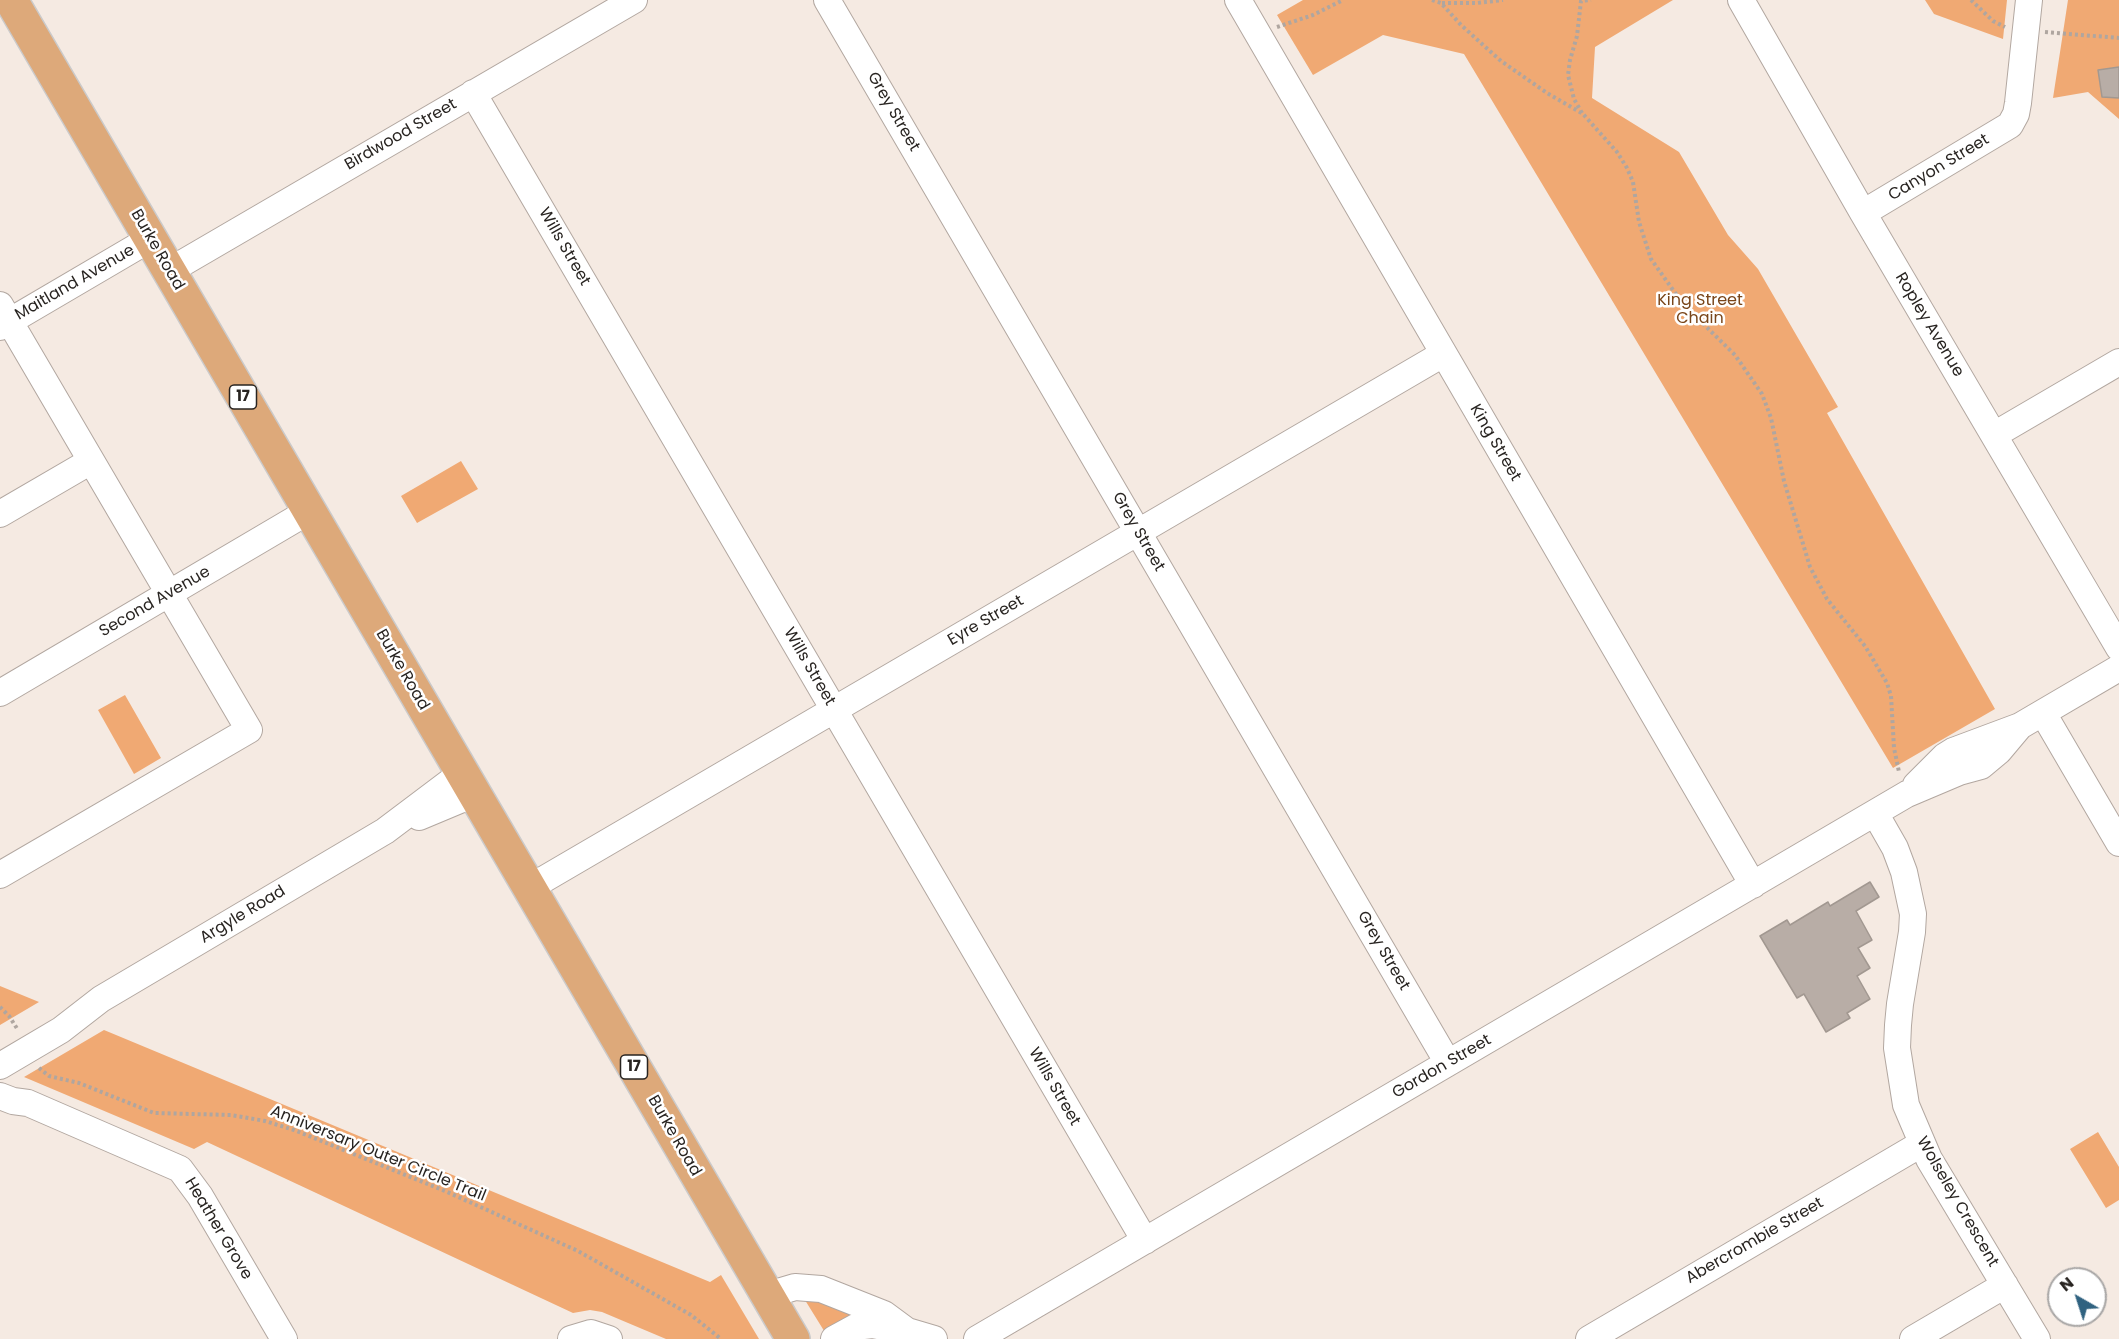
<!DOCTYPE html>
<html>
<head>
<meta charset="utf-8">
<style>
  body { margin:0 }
  #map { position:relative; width:2119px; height:1339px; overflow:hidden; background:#f5eae2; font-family:Poppins,sans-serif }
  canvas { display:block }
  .north { position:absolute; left:2047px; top:1267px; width:60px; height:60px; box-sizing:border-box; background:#fff; border:2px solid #a9a7a6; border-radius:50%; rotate:321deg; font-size:16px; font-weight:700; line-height:24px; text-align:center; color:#282421 }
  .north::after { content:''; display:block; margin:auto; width:21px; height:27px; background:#306280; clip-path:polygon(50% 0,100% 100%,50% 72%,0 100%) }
</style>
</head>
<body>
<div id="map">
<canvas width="2119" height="1339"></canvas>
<div class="north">N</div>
</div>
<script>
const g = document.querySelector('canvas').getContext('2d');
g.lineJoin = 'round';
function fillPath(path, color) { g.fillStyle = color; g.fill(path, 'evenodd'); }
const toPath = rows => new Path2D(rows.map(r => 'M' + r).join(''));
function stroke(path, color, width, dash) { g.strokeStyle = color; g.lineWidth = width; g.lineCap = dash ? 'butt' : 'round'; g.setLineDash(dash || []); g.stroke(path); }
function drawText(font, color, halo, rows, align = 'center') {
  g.font = font + ' Poppins,sans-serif'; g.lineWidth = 5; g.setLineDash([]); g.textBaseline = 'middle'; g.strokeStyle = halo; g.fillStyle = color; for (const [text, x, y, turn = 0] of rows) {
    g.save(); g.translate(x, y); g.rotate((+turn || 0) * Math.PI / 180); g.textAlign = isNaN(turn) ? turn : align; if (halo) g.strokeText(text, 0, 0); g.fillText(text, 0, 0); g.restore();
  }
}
fillPath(toPath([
  [1303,0,1673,0,1595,47,1592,98,1679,152,1728,235,1758,269,1838,407,1827,413,1995,709,1893,768,1464,54,1383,35,1313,75,1277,15],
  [1925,0,2007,0,2003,39,1934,14],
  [2068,0,2119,0,2119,119,2088,92,2053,98],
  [461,461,478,489,417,523,401,496],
  [125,695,161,758,134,774,98,710],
  [0,986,39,1002,0,1025],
  [104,1030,710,1282,721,1275,759,1339,666,1339,602,1312,590,1310,573,1313,207,1142,194,1149,24,1077],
  [2098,1132,2119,1167,2119,1200,2106,1208,2070,1149],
  [800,1292,863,1310,826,1334]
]), '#f0a973');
const building = toPath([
  [2119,67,2119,98,2102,97,2098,70,2119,67],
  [1870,882,1879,897,1856,911,1872,940,1858,948,1870,968,1857,976,1870,999,1847,1013,1850,1018,1826,1032,1804,994,1797,998,1760,936,1787,920,1790,925,1828,902,1830,906,1870,882]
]);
fillPath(building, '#b8ada6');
stroke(building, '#a29891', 1.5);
const minor = toPath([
  [827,0,1448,1063],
  [1238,0,1753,885],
  [1741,0,1863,213,2119,648],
  [473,93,1145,1241],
  [1863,213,2010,125,2016,114,2018,103,2029,0],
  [169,271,634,0],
  [0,305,249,730,0,875],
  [0,327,150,239],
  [1994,435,2119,362],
  [0,514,91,461],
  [0,693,309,511],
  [2043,713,2119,843],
  [1916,785,1945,756,1953,751,2020,726,2119,668],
  [1875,813,1895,848,1904,872,1913,914,1912,932,1900,1004,1898,1025,1897,1048,1906,1105,1929,1159,2037,1339],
  [419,817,474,794],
  [529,888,1443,354],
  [0,1066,61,1030,101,999,385,831,462,773],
  [0,1096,13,1101,28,1103,180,1169,200,1196,284,1339],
  [768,1295,795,1287,821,1289,884,1314,907,1331],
  [571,1339,591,1333,609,1339],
  [834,1339,856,1327,872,1325,907,1331,934,1339],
  [977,1339,1907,794,1959,772,1981,766,1999,751,2020,726],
  [1589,1339,1921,1144],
  [1913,1339,2005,1285]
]);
const major = toPath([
  [11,0,793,1339]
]);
stroke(minor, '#b2a7a0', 28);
stroke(major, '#cbcaca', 36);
stroke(toPath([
  [1432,0,1441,3,1461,25,1501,61,1547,93,1583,114,1617,152,1627,168,1633,182,1639,222,1651,259,1683,304,1735,355,1762,394,1771,418,1784,481,1810,567,1827,599,1865,646,1887,683,1891,696,1894,748,1899,772],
  [1971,0,1993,21,2005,27],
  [1442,3,1477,3,1503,0],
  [1277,27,1313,15,1343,0],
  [2045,32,2119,38],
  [1582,113,1574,99,1568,75,1570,60,1577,36,1581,1,1591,0],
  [0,1007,9,1016,18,1030],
  [39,1068,49,1076,79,1083,154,1113,231,1115,265,1121,294,1130,445,1191,578,1251,691,1315,721,1339]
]), '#afa6a0', 4, [3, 3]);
stroke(minor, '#fff', 26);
stroke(major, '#dda97a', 33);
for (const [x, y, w] of [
  [243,397,27],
  [634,1067,27]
]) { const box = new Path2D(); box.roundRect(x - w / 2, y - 12, w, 24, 4.5); g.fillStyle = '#fff'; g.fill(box); stroke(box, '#282421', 1.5); }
drawText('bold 15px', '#282421', null, [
  ["17",243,397],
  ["17",634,1067]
]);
drawText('16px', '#282421', '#fff', [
  ["Grey Street",893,112,60],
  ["Birdwood Street",401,135,-30],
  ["Canyon Street",1939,168,-31],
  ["Wills Street",564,247,60],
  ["Burke Road",157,250,60],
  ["Maitland Avenue",75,283,-30],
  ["Ropley Avenue",1929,325,59],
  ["King Street",1495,443,60],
  ["Grey Street",1138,532,60],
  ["Second Avenue",155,602,-30],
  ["Eyre Street",986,621,-30],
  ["Wills Street",809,667,60],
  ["Burke Road",402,670,60],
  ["Argyle Road",243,915,-31],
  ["Grey Street",1383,951,60],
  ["Gordon Street",1442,1067,-30],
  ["Wills Street",1054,1087,60],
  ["Burke Road",674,1136,60],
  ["Anniversary Outer Circle Trail",378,1154,22],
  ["Wolseley Crescent",1957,1202,60],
  ["Heather Grove",218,1229,59],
  ["Abercrombie Street",1755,1241,-30]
]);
drawText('16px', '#794519', '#fff', [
  ["King Street",1700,301],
  ["Chain",1700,319]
]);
</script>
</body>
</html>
